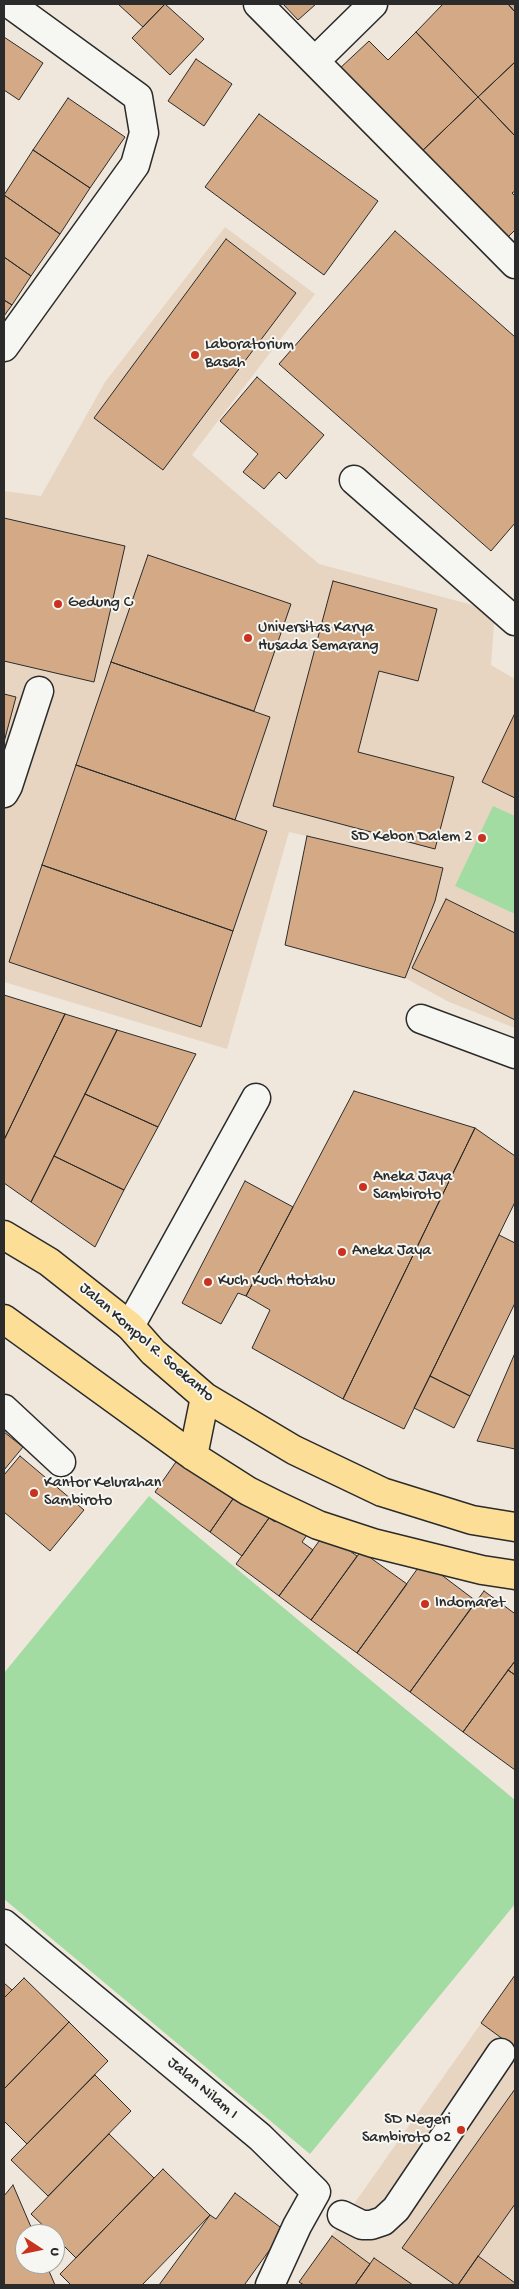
<!DOCTYPE html>
<html>
<head>
<meta charset="utf-8">
<style>
  body { margin:0 }
  #map { position:relative; width:519px; height:2289px; overflow:hidden; background:#efe7dc; font-family:"Gochi Hand",sans-serif }
  canvas { display:block }
  .frame { position:absolute; inset:0; border:5px solid #2b2b2b; pointer-events:none }
  .north { position:absolute; left:15px; top:2224px; width:50px; height:50px; box-sizing:border-box; background:#f6f6f2; border:1px solid #a5a5a2; border-radius:50%; rotate:101deg; font-size:14px; font-weight:700; line-height:20px; text-align:center; color:#2b2b2b }
  .north::after { content:''; display:block; margin:auto; width:18px; height:22px; background:#c8321e; clip-path:polygon(50% 0,100% 100%,50% 72%,0 100%) }
</style>
</head>
<body>
<div id="map">
<canvas width="519" height="2289"></canvas>
<div class="frame"></div>
<div class="north">U</div>
</div>
<script>
const g = document.querySelector('canvas').getContext('2d');
g.lineJoin = 'round';
function fillPath(path, color) { g.fillStyle = color; g.fill(path, 'evenodd'); }
const toPath = rows => new Path2D(rows.map(r => 'M' + r).join(''));
function stroke(path, color, width, dash) { g.strokeStyle = color; g.lineWidth = width; g.lineCap = dash ? 'butt' : 'round'; g.setLineDash(dash || []); g.stroke(path); }
function drawText(font, color, halo, rows, align = 'center') {
  g.font = font + ' "Gochi Hand",sans-serif'; g.lineWidth = 4; g.setLineDash([]); g.textBaseline = 'middle'; g.strokeStyle = halo; g.fillStyle = color; for (const [text, x, y, turn = 0] of rows) {
    g.save(); g.translate(x, y); g.rotate((+turn || 0) * Math.PI / 180); g.textAlign = isNaN(turn) ? turn : align; if (halo) g.strokeText(text, 0, 0); g.fillText(text, 0, 0); g.restore();
  }
}
fillPath(toPath([
  [225,227,315,294,192,455,319,564,495,611,491,665,515,679,515,1028,449,1002,405,978,434,901,443,868,289,832,227,1049,4,982,4,491,41,496,105,382],
  [515,1975,515,2285,304,2285,299,2282]
]), '#e7d5c2');
fillPath(toPath([
  [493,806,515,816,515,914,455,886],
  [149,1496,515,1800,515,1904,310,2154,4,1899,4,1673]
]), '#a2dca2');
const building = toPath([
  [118,4,165,4,143,27,118,4],
  [165,4,204,39,170,75,132,38,165,4],
  [283,4,316,4,298,20,283,4],
  [443,4,508,4,515,12,515,62,478,97,416,32,443,4],
  [508,4,515,4,515,12,508,4],
  [416,32,478,97,419,154,338,70,369,41,388,60,416,32],
  [4,37,43,63,19,100,4,90,4,37],
  [196,59,232,84,204,126,168,101,196,59],
  [515,62,515,136,478,97,515,62],
  [478,97,515,136,515,191,512,193,515,196,515,230,503,242,419,154,478,97],
  [68,98,125,137,90,188,33,150,68,98],
  [259,114,378,201,324,275,205,187,259,114],
  [33,150,90,188,60,234,4,195,33,150],
  [4,195,60,234,31,276,4,257,4,195],
  [395,231,515,337,515,523,491,551,279,364,395,231],
  [226,239,296,293,163,470,94,418,226,239],
  [4,257,31,276,12,305,4,300,4,257],
  [4,300,12,305,4,316,4,300],
  [257,377,324,435,286,479,279,472,264,489,243,472,258,454,220,421,257,377],
  [4,518,125,546,94,682,4,661,4,518],
  [148,555,291,604,254,711,111,662,148,555],
  [333,581,437,609,418,681,379,671,358,752,454,777,435,849,273,806,333,581],
  [111,662,270,717,235,820,76,765,111,662],
  [4,694,16,697,4,742,4,694],
  [515,713,515,798,482,782,515,713],
  [76,765,267,831,233,931,42,865,76,765],
  [307,836,443,868,435,901,405,978,285,945,307,836],
  [42,865,233,931,201,1027,9,962,42,865],
  [446,899,515,933,515,1020,412,968,446,899],
  [4,995,65,1014,4,1140,4,995],
  [65,1014,117,1030,31,1202,4,1183,4,1140,65,1014],
  [117,1030,196,1054,158,1127,85,1094,117,1030],
  [354,1091,475,1128,343,1399,252,1348,270,1310,246,1296,354,1091],
  [85,1094,158,1127,124,1190,54,1156,85,1094],
  [475,1128,515,1156,515,1202,404,1429,343,1399,475,1128],
  [54,1156,124,1190,95,1247,31,1202,54,1156],
  [245,1181,293,1207,246,1296,238,1293,221,1324,182,1303,245,1181],
  [499,1235,515,1243,515,1303,470,1396,430,1376,499,1235],
  [515,1353,515,1449,477,1441,515,1353],
  [430,1376,470,1396,454,1428,414,1408,430,1376],
  [4,1432,23,1447,4,1470,4,1432],
  [20,1456,84,1510,50,1551,4,1512,4,1475,20,1456],
  [178,1459,233,1499,210,1532,155,1492,178,1459],
  [237,1493,269,1518,242,1556,210,1532,237,1493],
  [282,1512,309,1532,302,1542,313,1550,279,1596,236,1564,269,1518,275,1522,282,1512],
  [325,1533,357,1556,311,1620,279,1596,325,1533],
  [361,1551,407,1584,357,1653,311,1620,361,1551],
  [423,1561,476,1601,410,1692,357,1653,423,1561],
  [484,1591,514,1613,515,1611,515,1661,463,1732,410,1692,484,1591],
  [515,1661,515,1675,508,1670,515,1661],
  [508,1670,515,1675,515,1770,463,1732,508,1670],
  [515,1975,515,2048,481,2023,515,1975],
  [24,1978,69,2022,4,2089,4,1998,24,1978],
  [4,1983,12,1990,4,1998,4,1983],
  [69,2022,108,2061,27,2144,4,2121,4,2089,69,2022],
  [95,2075,131,2111,48,2196,11,2160,95,2075],
  [515,2089,515,2204,458,2285,455,2285,402,2248,515,2089],
  [109,2134,154,2178,76,2258,55,2237,55,2234,52,2234,31,2214,109,2134],
  [163,2169,210,2215,142,2285,71,2285,60,2274,163,2169],
  [13,2185,34,2234,25,2234,25,2264,46,2264,55,2285,4,2285,4,2196,13,2185],
  [235,2193,284,2230,245,2284,246,2285,159,2285,210,2215,216,2219,235,2193],
  [332,2236,370,2264,355,2285,304,2285,299,2282,332,2236],
  [478,2256,515,2283,515,2285,458,2285,478,2256],
  [374,2258,413,2285,355,2285,374,2258]
]);
fillPath(building, '#d3aa85');
stroke(building, '#2b2b2b', 1);
const minor = toPath([
  [258,4,515,264],
  [315,61,373,4],
  [4,347,135,165,144,133,138,97,10,4],
  [354,480,515,621],
  [4,793,8,786,39,691],
  [421,1019,515,1054],
  [130,1326,256,1098],
  [4,1409,61,1462],
  [4,1924,260,2137,316,2192,297,2226,270,2285],
  [342,2215,362,2225,371,2225,383,2221,396,2209,501,2053]
]);
const major = toPath([
  [4,1235,49,1262,130,1326,153,1352,205,1397,294,1450,382,1492,472,1520,515,1527],
  [4,1319,193,1456,248,1491,276,1505,318,1525,373,1543,482,1570,515,1575],
  [193,1456,205,1397]
]);
stroke(minor, '#2b2b2b', 31);
stroke(major, '#2b2b2b', 31);
stroke(minor, '#f6f6f2', 28);
stroke(major, '#fcde96', 28);
for (const [x, y, r, color] of [
  [195,355,5,"#c8321e"],
  [58,604,5,"#c8321e"],
  [248,638,5,"#c8321e"],
  [482,838,5,"#c8321e"],
  [363,1187,5,"#c8321e"],
  [342,1252,5,"#c8321e"],
  [208,1282,5,"#c8321e"],
  [34,1493,5,"#c8321e"],
  [425,1604,5,"#c8321e"],
  [461,2130,5,"#c8321e"]
]) { const dot = new Path2D(); dot.arc(x, y, r, 0, 2 * Math.PI); g.fillStyle = color; g.fill(dot); stroke(dot, '#f6f6f2', 2); }
drawText('16px', '#2b2b2b', '#f6f6f2', [
  ["Laboratorium",205,346],
  ["Basah",205,364],
  ["Gedung C",68,604],
  ["Universitas Karya",258,629],
  ["Husada Semarang",258,647],
  ["SD Kebon Dalem 2",472,838,"right"],
  ["Aneka Jaya",373,1178],
  ["Sambiroto",373,1196],
  ["Aneka Jaya",352,1252],
  ["Kuch Kuch Hotahu",218,1282],
  ["Kantor Kelurahan",44,1484],
  ["Sambiroto",44,1502],
  ["Indomaret",435,1604],
  ["SD Negeri",451,2121,"right"],
  ["Sambiroto 02",451,2139,"right"]
], 'left');
drawText('16px', '#2b2b2b', '#f6f6f2', [
  ["Jalan Kompol R. Soekanto",146,1343,41],
  ["Jalan Nilam I",202,2089,40]
]);
</script>
</body>
</html>
